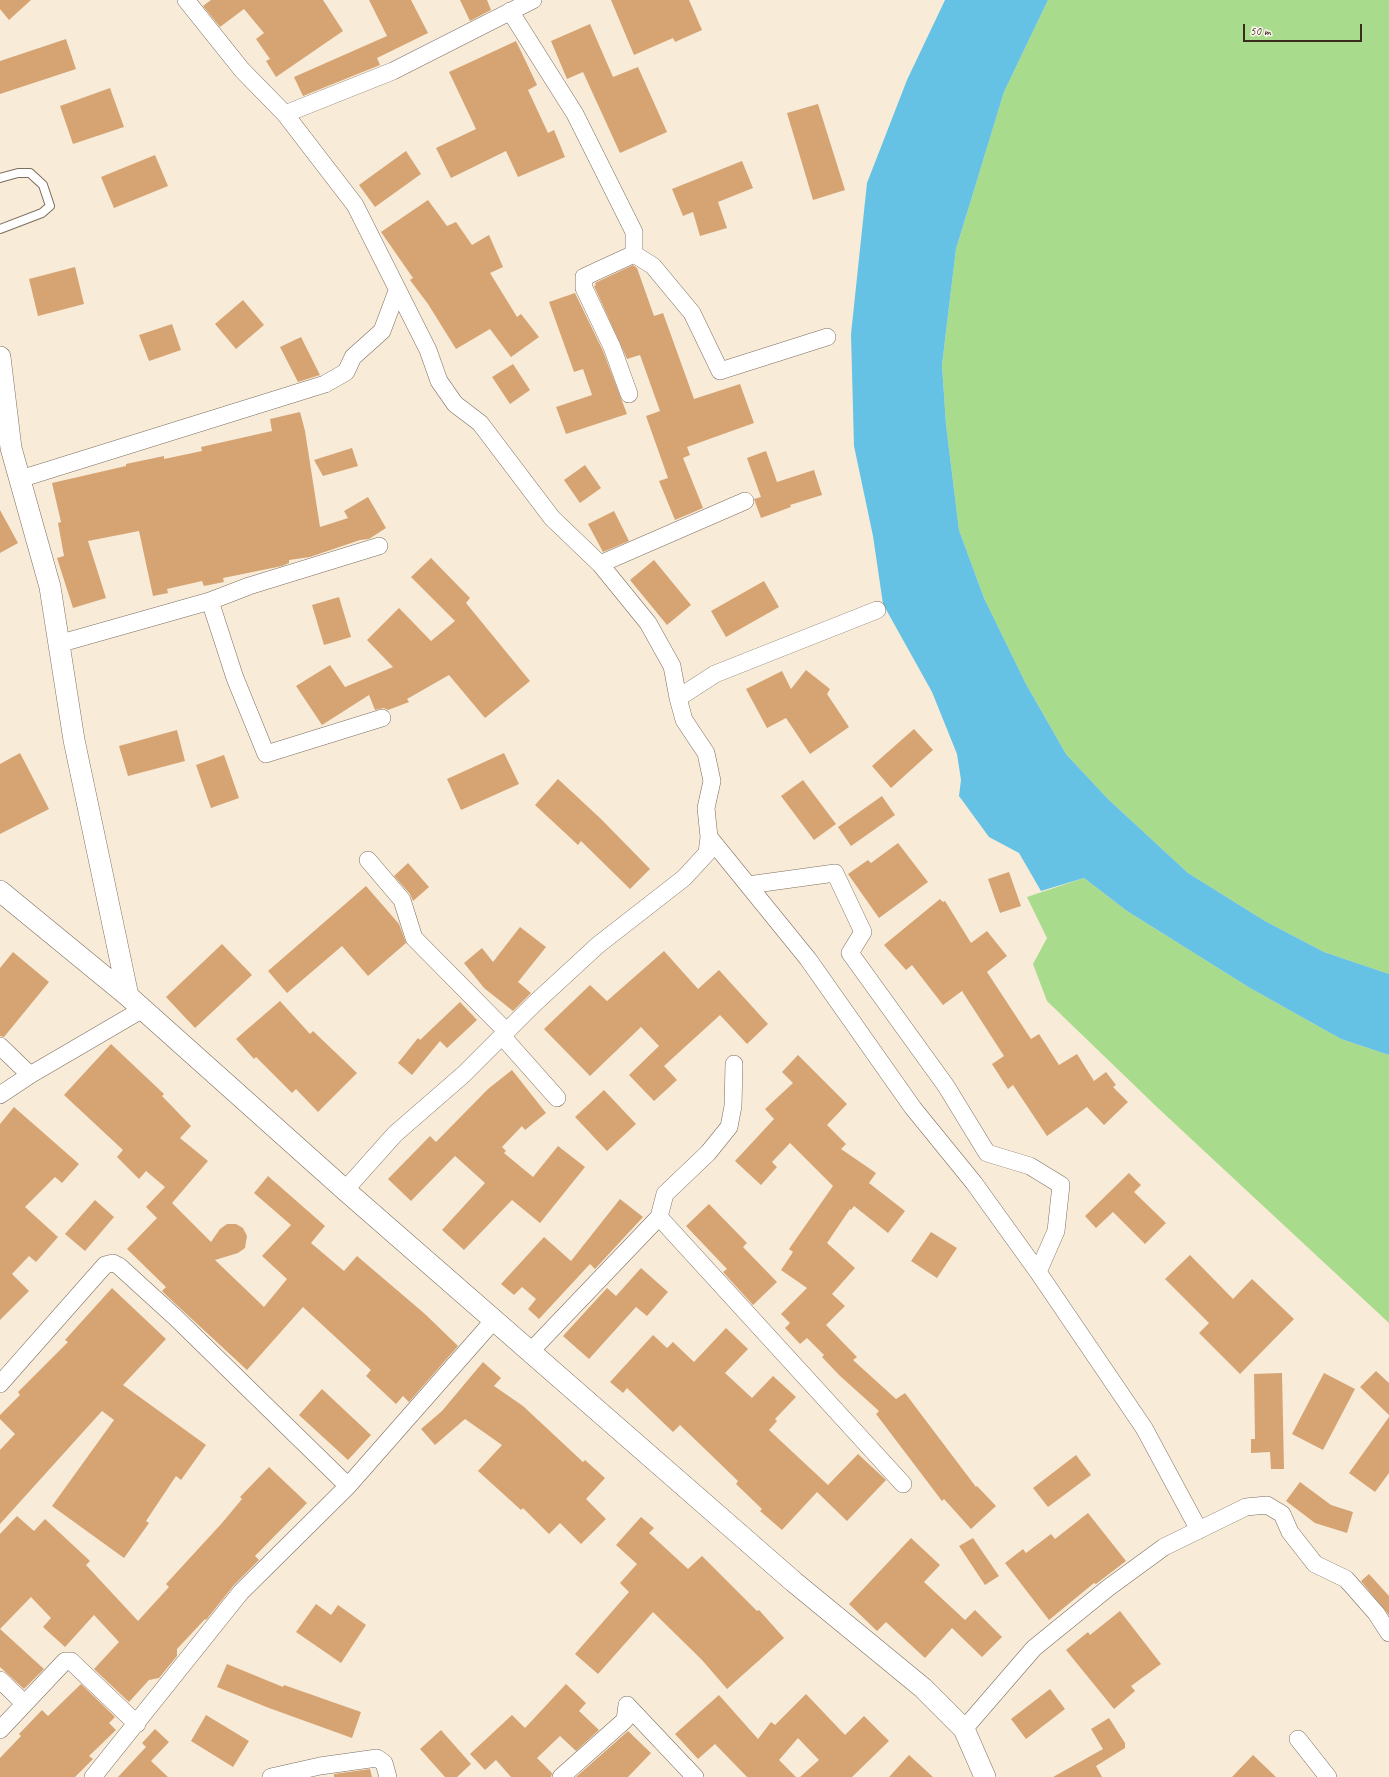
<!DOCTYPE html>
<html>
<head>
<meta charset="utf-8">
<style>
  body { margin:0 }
  #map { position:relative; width:1389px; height:1777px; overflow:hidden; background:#f8ebd8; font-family:Caveat,sans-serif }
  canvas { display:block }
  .scale { position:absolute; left:1243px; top:24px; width:119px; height:18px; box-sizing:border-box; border:2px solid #3b2a1e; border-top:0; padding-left:5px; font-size:12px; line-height:14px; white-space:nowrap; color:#3b2a1e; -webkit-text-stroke:3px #fbf7ec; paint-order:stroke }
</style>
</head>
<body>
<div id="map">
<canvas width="1389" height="1777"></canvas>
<div class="scale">50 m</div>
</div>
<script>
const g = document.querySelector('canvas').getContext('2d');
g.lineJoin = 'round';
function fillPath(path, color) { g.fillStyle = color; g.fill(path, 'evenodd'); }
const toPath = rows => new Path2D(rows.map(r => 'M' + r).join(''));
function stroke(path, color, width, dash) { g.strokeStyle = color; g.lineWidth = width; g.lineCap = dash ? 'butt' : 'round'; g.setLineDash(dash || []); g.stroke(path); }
fillPath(toPath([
  [1048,0,1389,0,1389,974,1324,952,1265,921,1188,873,1108,799,1066,754,1026,684,984,598,959,530,946,424,942,365,956,249,1004,92],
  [1084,878,1127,911,1250,988,1341,1039,1389,1055,1389,1323,1159,1109,1047,1001,1033,964,1047,938,1027,897]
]), '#a8db8b');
fillPath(toPath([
  [945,0,1048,0,1004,92,956,249,942,365,946,424,959,530,984,598,1026,684,1066,754,1108,799,1188,873,1265,921,1324,952,1389,974,1389,1055,1341,1039,1250,988,1127,911,1084,878,1041,891,1019,853,989,837,959,796,961,780,957,754,932,692,883,604,873,536,854,446,851,334,867,183,907,80]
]), '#66c2e4');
fillPath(toPath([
  [0,0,31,0,9,20,0,9],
  [211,0,323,0,343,31,276,77,266,61,270,59,256,39,264,33,244,9,220,27,203,6],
  [369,0,411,0,428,33,377,58,380,65,303,96,294,77,387,36],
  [460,0,487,0,491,10,470,21],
  [611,0,689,0,702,30,675,42,673,38,634,55],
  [590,24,613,77,638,67,667,132,620,153,583,72,567,79,551,41],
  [66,39,76,69,0,94,0,61],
  [516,41,537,85,528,90,548,133,554,130,565,157,518,177,506,151,451,178,436,148,476,129,449,72],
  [110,88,124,127,73,144,60,106],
  [818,104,845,190,813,200,787,113],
  [406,151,421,174,375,207,359,185],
  [155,155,168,186,114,208,101,177],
  [742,161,753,188,718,202,727,228,700,236,693,212,683,216,672,189],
  [428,200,447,226,456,222,472,245,489,235,503,267,490,273,517,317,521,314,539,337,511,357,490,329,456,349,428,304,410,280,413,278,381,232],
  [633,265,637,268,654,316,663,313,694,399,740,384,754,423,687,447,690,455,683,458,703,508,675,520,659,481,668,478,646,416,660,411,640,355,627,359,594,286,596,285,595,283],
  [75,267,84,304,38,316,29,279],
  [575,293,603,351,627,414,566,434,556,407,592,395,583,369,574,372,549,302],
  [243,300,264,325,236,349,215,324],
  [172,324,181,350,149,361,139,335],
  [301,337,320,375,298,382,280,347],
  [513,364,530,390,510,404,492,377],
  [300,412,305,431,320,527,348,518,344,511,368,497,386,528,369,539,360,540,310,557,289,560,289,563,282,566,223,578,224,582,204,586,202,581,167,589,168,593,153,596,139,531,88,541,106,598,73,608,57,558,64,556,58,523,61,522,52,483,126,466,126,464,164,456,164,459,202,451,201,447,272,431,270,419],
  [352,448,358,466,323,476,314,460],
  [766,451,777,482,814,470,822,495,790,505,791,507,761,518,754,499,761,497,747,458],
  [585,465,601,488,580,503,564,480],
  [0,510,18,543,0,553],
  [614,511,629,541,603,552,588,524],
  [431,558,470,598,466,603,530,681,485,718,449,675,407,699,409,702,388,710,384,708,375,710,369,695,322,725,296,686,330,665,345,687,393,667,367,640,399,608,431,641,455,621,411,577],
  [654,560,691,605,667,625,630,580],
  [764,581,779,607,726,637,711,611],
  [339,597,351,637,324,645,312,605],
  [806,670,830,689,827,694,849,727,810,754,786,718,767,728,746,689,782,671,791,689],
  [914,729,933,750,891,788,872,766],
  [177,730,185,761,128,776,119,746],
  [20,753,49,809,0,834,0,764],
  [504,753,519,784,461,810,447,779],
  [224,755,239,798,211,808,196,765],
  [558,779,601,819,650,869,630,889,581,841,578,845,535,805],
  [803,780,836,824,814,840,781,796],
  [882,796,895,815,851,846,838,827],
  [898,843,928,882,879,918,848,874,868,860,871,863],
  [408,863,429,887,413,901,410,894,394,876],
  [1009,872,1021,906,1000,913,988,879],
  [366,886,399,924,406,943,368,976,342,946,287,993,268,971],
  [940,899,943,902,945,901,971,943,987,931,1007,956,987,972,1031,1039,1039,1034,1059,1065,1077,1054,1094,1081,1106,1072,1116,1085,1113,1087,1128,1102,1104,1125,1087,1107,1047,1136,1013,1085,1008,1089,992,1064,1004,1056,962,991,943,1005,912,965,906,970,884,945],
  [520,927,546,947,518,982,531,993,513,1011,484,988,464,963,482,948,493,962],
  [222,944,252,975,195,1028,166,997],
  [664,951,698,989,719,970,768,1024,747,1044,720,1015,664,1066,677,1080,654,1101,629,1075,659,1046,641,1027,590,1076,544,1029,590,985,607,1001],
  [13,952,49,982,4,1037,0,1036,0,968],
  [280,1001,310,1034,313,1031,357,1073,318,1112,296,1089,292,1093,256,1057,254,1059,236,1039],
  [460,1002,477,1020,447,1048,440,1041,412,1075,398,1063,418,1038,420,1040],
  [111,1044,164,1094,162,1096,191,1126,180,1138,208,1161,172,1203,211,1242,220,1229,227,1224,236,1224,243,1228,247,1236,245,1248,238,1253,215,1260,264,1307,287,1279,262,1256,291,1225,254,1193,268,1176,325,1226,311,1243,344,1271,357,1256,425,1314,458,1346,409,1402,403,1396,396,1404,366,1376,371,1370,303,1307,247,1370,167,1296,162,1291,166,1287,127,1249,157,1218,146,1207,165,1187,146,1171,139,1179,117,1157,123,1150,64,1095],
  [798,1055,847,1104,827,1125,846,1144,841,1149,876,1173,869,1183,905,1211,888,1233,854,1206,851,1210,850,1209,827,1243,855,1268,832,1294,845,1306,826,1325,857,1357,853,1360,896,1399,905,1393,976,1487,977,1486,996,1506,971,1529,944,1499,942,1501,876,1414,879,1411,839,1375,822,1357,824,1355,807,1338,800,1344,785,1328,790,1323,781,1314,807,1288,781,1270,793,1252,789,1249,833,1186,790,1143,772,1162,777,1167,761,1185,735,1161,774,1119,765,1109,793,1083,782,1072],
  [512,1070,546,1113,525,1130,522,1126,502,1147,506,1151,504,1153,533,1177,558,1146,585,1167,540,1223,512,1200,464,1250,442,1230,485,1183,455,1156,411,1201,388,1179,430,1136,436,1142,488,1089],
  [604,1090,636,1124,607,1151,575,1117],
  [14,1107,79,1164,62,1183,55,1177,25,1207,58,1237,36,1262,29,1256,12,1274,29,1291,0,1320,0,1124],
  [1129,1173,1141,1185,1134,1192,1166,1223,1145,1244,1113,1212,1096,1228,1085,1216],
  [620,1199,643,1217,595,1269,590,1264,539,1319,528,1309,536,1299,522,1287,514,1295,501,1284,544,1237,571,1261],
  [95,1200,114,1217,85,1251,65,1234],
  [709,1204,747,1243,743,1247,777,1282,753,1305,723,1272,727,1269,686,1226],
  [931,1232,957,1248,937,1278,911,1261],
  [1190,1255,1233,1299,1252,1279,1294,1319,1240,1374,1199,1333,1209,1323,1165,1279],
  [641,1268,668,1292,647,1316,636,1307,589,1359,563,1336,607,1288,616,1296],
  [112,1288,166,1339,123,1385,206,1445,181,1480,176,1476,146,1521,149,1523,124,1558,52,1506,114,1420,102,1411,0,1524,0,1450,15,1434,0,1419,0,1415,20,1395,18,1392,68,1342,65,1340],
  [726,1328,748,1349,725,1373,752,1398,773,1376,796,1397,775,1419,777,1421,769,1430,828,1485,858,1454,886,1480,847,1521,817,1492,782,1530,760,1511,762,1509,736,1484,738,1481,680,1425,673,1432,627,1388,623,1393,610,1382,653,1335,667,1348,673,1342,694,1362],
  [483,1362,501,1378,494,1386,523,1406,583,1462,585,1460,605,1478,586,1499,606,1519,581,1544,560,1523,549,1534,523,1508,521,1510,478,1471,502,1445,465,1419,435,1445,421,1429,442,1411],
  [1376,1371,1389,1383,1389,1415,1360,1387],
  [1282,1373,1284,1469,1271,1469,1270,1452,1251,1453,1251,1439,1255,1439,1254,1374],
  [1324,1373,1355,1389,1323,1450,1292,1434],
  [322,1389,371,1435,348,1460,299,1415],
  [1389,1417,1389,1473,1375,1492,1349,1473],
  [1076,1455,1091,1475,1048,1507,1033,1488],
  [269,1467,307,1503,255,1556,259,1560,234,1585,206,1620,205,1619,177,1649,177,1656,159,1678,149,1680,129,1702,94,1669,119,1642,94,1615,65,1647,43,1627,51,1618,31,1597,0,1629,44,1669,24,1689,0,1667,0,1534,17,1516,34,1531,45,1519,90,1561,86,1565,138,1621,169,1587,166,1584,222,1523,242,1499,240,1497],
  [1300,1482,1331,1505,1353,1512,1347,1533,1315,1523,1286,1501],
  [1088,1513,1126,1561,1096,1584,1094,1583,1049,1620,1005,1563,1023,1549,1026,1553,1051,1534,1055,1539],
  [641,1517,654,1528,649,1533,688,1569,702,1556,757,1611,759,1610,784,1638,727,1689,702,1660,653,1612,598,1674,575,1654,629,1592,620,1583,637,1564,616,1545],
  [911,1538,940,1565,924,1582,965,1620,975,1610,1002,1637,982,1657,952,1628,925,1658,886,1622,877,1631,849,1604],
  [973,1538,999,1576,985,1585,959,1546],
  [1369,1574,1389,1596,1389,1615,1361,1581],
  [316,1604,331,1615,338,1605,366,1625,341,1663,296,1632],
  [1120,1611,1161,1664,1131,1686,1135,1691,1114,1709,1066,1650,1088,1632,1090,1635],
  [227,1664,283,1687,284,1685,361,1712,352,1738,269,1708,217,1687],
  [81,1684,115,1717,109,1723,116,1730,89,1756,93,1759,75,1777,0,1777,0,1758,21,1736,19,1734,42,1710,48,1716],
  [566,1684,586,1703,579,1711,599,1730,576,1751,560,1736,537,1758,552,1773,551,1777,511,1777,496,1760,485,1770,470,1754,512,1715,525,1728],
  [1050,1689,1065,1709,1026,1739,1011,1719],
  [806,1694,845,1735,864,1716,889,1741,852,1777,800,1777,819,1760,798,1738,779,1760,796,1777,747,1777,715,1744,698,1759,675,1734,719,1695,758,1739,771,1722,775,1725],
  [206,1715,249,1741,233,1767,191,1741],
  [1109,1718,1125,1743,1125,1748,1096,1766,1102,1777,1053,1777,1103,1749,1091,1729],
  [155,1729,169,1742,151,1761,168,1777,118,1777,146,1747,142,1743],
  [441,1730,471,1764,457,1777,445,1777,420,1749],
  [628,1731,651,1753,628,1777,576,1777],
  [909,1755,933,1777,889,1777],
  [1253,1755,1276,1777,1232,1777],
  [370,1769,372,1777,334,1777,334,1774]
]), '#d6a473');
const service = toPath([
  [0,178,18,173,30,173,43,185,50,206,42,213,0,229]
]);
const minor = toPath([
  [186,0,242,70,285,114,355,205,428,350,439,381,455,404,480,423,552,518,600,564,648,623,672,666,678,698,684,720,706,753,712,781,706,808,709,837,707,853,684,878,598,945,534,1004,464,1074,395,1134,345,1190],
  [510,11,575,114,634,232,634,254,584,277,584,288,612,347,629,394],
  [285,114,393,71,533,0],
  [634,254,653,266,692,313,720,371,827,337],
  [20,479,325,384,346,372,353,357,382,331,397,291],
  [600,564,745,501],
  [210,601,235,678,266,754,382,718],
  [58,644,210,601,249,586,379,546],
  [678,698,715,674,877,610],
  [709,837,808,959,913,1108,974,1183,1038,1272,1144,1428,1199,1530],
  [368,860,402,900,414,938,507,1032],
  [748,885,835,873,863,932,850,953,946,1086,987,1153,1030,1166,1061,1185,1056,1231,1038,1272],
  [502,1036,557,1098],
  [0,1046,30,1075],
  [0,1095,30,1075,143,1009],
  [659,1217,903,1484],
  [530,1352,659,1217,665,1194,708,1153,729,1127,733,1106,734,1064],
  [0,1384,105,1265,113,1263,119,1266,175,1317,348,1486],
  [0,1680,24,1703],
  [627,1705,695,1777],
  [964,1729,1034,1648,1108,1588,1164,1547,1246,1507,1267,1505,1282,1514,1290,1532,1315,1564,1346,1579,1376,1613,1389,1633],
  [0,1730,65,1661,71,1661,137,1724],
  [1298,1739,1328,1777],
  [93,1777,241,1592,348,1486,494,1320],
  [271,1777,320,1766,377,1758,384,1763,388,1777],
  [561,1777,625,1720,627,1705]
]);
const tertiary = toPath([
  [0,357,11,448,50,587,74,740,128,996],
  [0,891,128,996,345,1190,794,1582,923,1688,964,1729,985,1777]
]);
stroke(service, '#7d6e5f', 10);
stroke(minor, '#7d6e5f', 18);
stroke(tertiary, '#7d6e5f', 22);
stroke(service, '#fff', 8);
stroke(minor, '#fff', 17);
stroke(tertiary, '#fff', 21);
</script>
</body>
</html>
